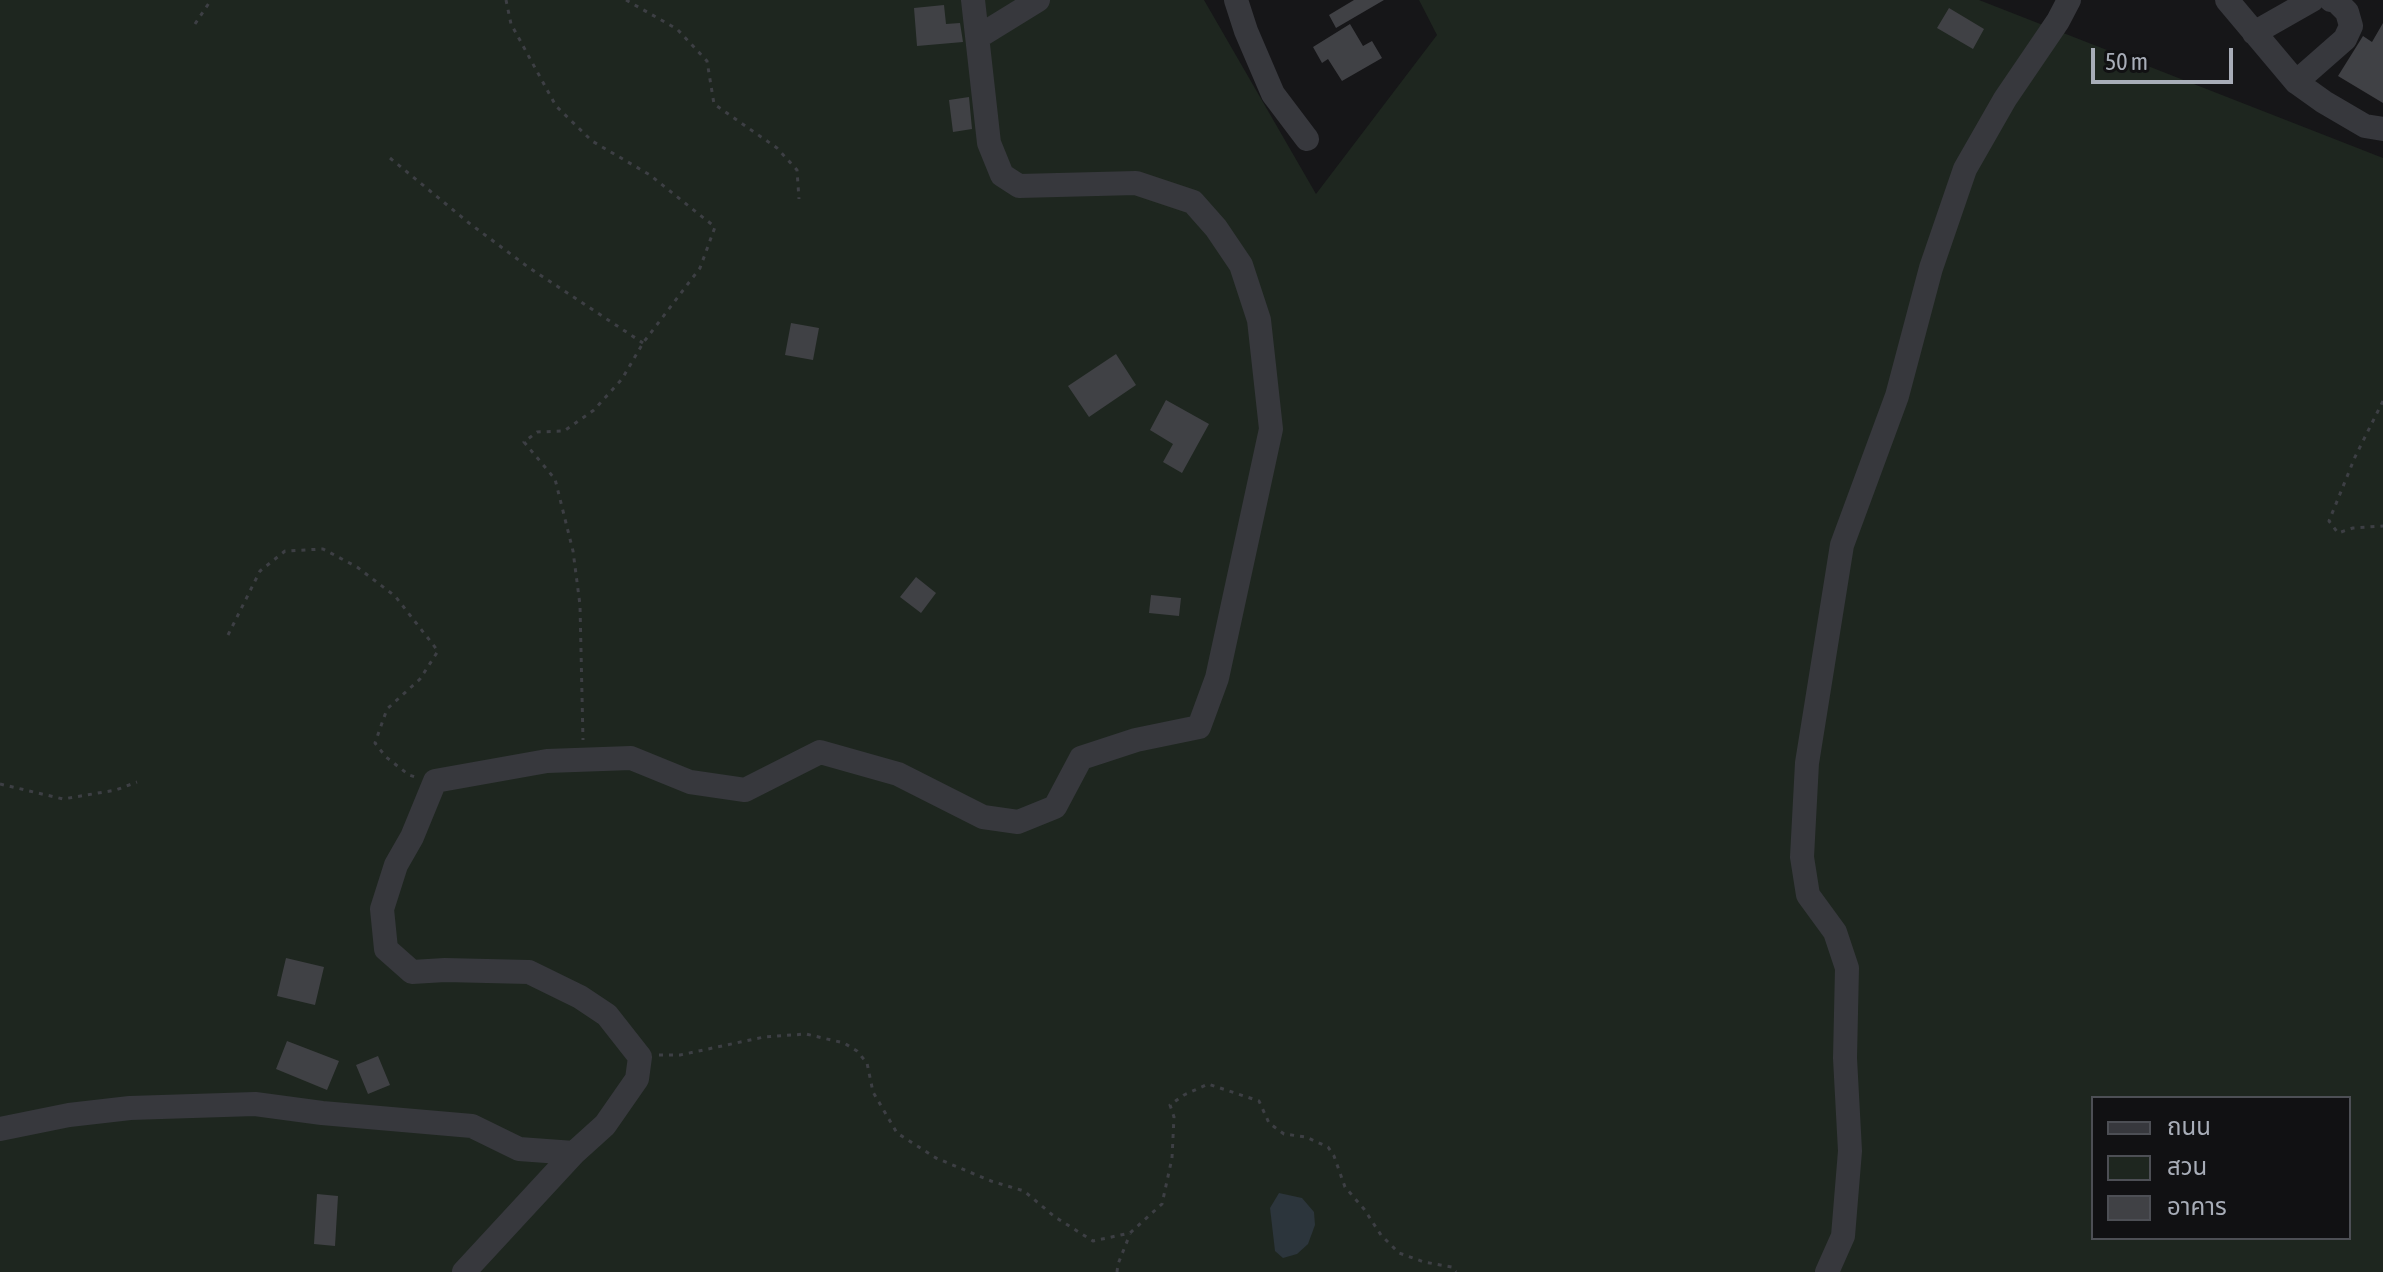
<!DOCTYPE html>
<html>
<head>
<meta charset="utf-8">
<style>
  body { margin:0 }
  #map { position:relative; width:2383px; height:1272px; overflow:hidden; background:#161618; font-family:"Asap Condensed","Noto Sans Thai",sans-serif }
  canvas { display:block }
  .legend { position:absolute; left:2091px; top:1096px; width:260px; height:144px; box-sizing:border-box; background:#111113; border:2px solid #4d4f55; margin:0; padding:10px 14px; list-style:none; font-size:24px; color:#a8adb8 }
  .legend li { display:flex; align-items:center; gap:16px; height:40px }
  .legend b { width:40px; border:2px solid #4d4f55 }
  .scale { position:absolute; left:2091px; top:48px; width:142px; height:36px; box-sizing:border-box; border:4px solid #a8adb8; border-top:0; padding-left:10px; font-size:24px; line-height:28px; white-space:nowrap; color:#a8adb8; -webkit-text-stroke:6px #111113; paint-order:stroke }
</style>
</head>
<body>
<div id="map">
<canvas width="2383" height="1272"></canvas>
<ul class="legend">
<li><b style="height:10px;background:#37383d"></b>ถนน</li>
<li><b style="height:22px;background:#1e261f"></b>สวน</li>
<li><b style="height:22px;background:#404145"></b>อาคาร</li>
</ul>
<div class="scale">50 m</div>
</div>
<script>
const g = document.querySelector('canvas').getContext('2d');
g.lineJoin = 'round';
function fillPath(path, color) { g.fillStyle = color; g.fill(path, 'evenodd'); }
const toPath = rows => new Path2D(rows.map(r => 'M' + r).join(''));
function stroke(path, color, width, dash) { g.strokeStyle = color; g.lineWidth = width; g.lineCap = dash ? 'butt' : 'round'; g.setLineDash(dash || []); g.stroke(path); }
fillPath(toPath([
  [0,0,1204,0,1316,194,1437,35,1419,0,1979,0,2383,158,2383,1272,0,1272],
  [2093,1098,2349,1098,2349,1238,2093,1238]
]), '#1e261f');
fillPath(toPath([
  [1279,1193,1302,1198,1314,1212,1315,1225,1308,1244,1297,1254,1283,1258,1275,1251,1270,1208]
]), '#2c353c');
fillPath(toPath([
  [1354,0,1384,0,1336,28,1329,15],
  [944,5,946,24,960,23,963,42,917,46,914,8],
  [1949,8,1984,29,1973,49,1937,28],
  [2383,23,2383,103,2338,76,2363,36,2372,42],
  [1350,24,1363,46,1372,41,1382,58,1342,81,1328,59,1322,63,1313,47],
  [969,97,972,129,953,132,949,100],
  [791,323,819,328,813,360,785,355],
  [1116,354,1136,385,1089,417,1068,386],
  [1166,400,1209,424,1182,473,1163,462,1173,444,1150,430],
  [916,577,936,593,921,613,900,597],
  [1151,595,1181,598,1179,616,1149,613],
  [286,958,324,967,315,1005,277,996],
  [287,1041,339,1061,327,1090,276,1069],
  [378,1056,390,1085,368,1094,356,1065],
  [317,1194,338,1196,335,1246,314,1244]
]), '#404145');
stroke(toPath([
  [506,0,511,24,556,106,592,141,650,175,715,227,700,268,643,343,622,379,594,410,564,431,537,432,524,442,555,479,573,551,580,605,583,740],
  [626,0,677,29,707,61,714,104,777,148,797,170,799,199],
  [195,24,211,0],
  [390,158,469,223,528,267,643,343],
  [2383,401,2355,457,2329,521,2338,533,2353,528,2383,526],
  [228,635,260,571,285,551,323,549,357,567,395,596,438,651,420,679,387,709,375,743,386,757,409,775,415,777],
  [0,784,63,799,116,790,137,782],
  [659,1055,680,1055,764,1037,806,1034,844,1043,857,1051,867,1063,873,1092,897,1133,936,1158,991,1181,1024,1191,1055,1217,1093,1241,1130,1233,1162,1204,1172,1158,1174,1117,1170,1105,1184,1095,1208,1084,1259,1101,1269,1123,1284,1134,1306,1137,1328,1147,1334,1156,1345,1187,1364,1209,1381,1235,1399,1253,1424,1262,1452,1267,1456,1272],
  [1117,1272,1118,1264,1130,1234]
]), '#3d3f44', 3, [4, 6]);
stroke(toPath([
  [1236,0,1246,31,1273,94,1307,139],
  [2227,0,2296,82,2324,102,2365,126,2383,129],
  [2254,33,2312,0],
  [978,37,1038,0],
  [2296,82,2345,39,2351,26,2347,12,2336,1,2331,0],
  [0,1129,69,1115,130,1108,255,1104,322,1113,472,1126,519,1149,574,1153],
  [464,1272,574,1153,605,1125,637,1079,640,1057,607,1015,580,997,529,972,445,970,412,972,386,949,382,909,396,865,412,837,435,781,547,761,631,758,690,782,745,790,820,752,898,774,983,817,1018,822,1055,807,1081,758,1136,740,1199,727,1217,678,1271,429,1259,320,1241,265,1216,228,1193,202,1136,183,1019,186,1002,175,989,143,973,0],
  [1827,1272,1843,1236,1850,1151,1845,1058,1847,968,1835,932,1808,895,1802,857,1807,763,1842,545,1897,396,1931,268,1965,169,2005,99,2058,21,2069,0]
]), '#37383d', 24);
</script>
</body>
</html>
